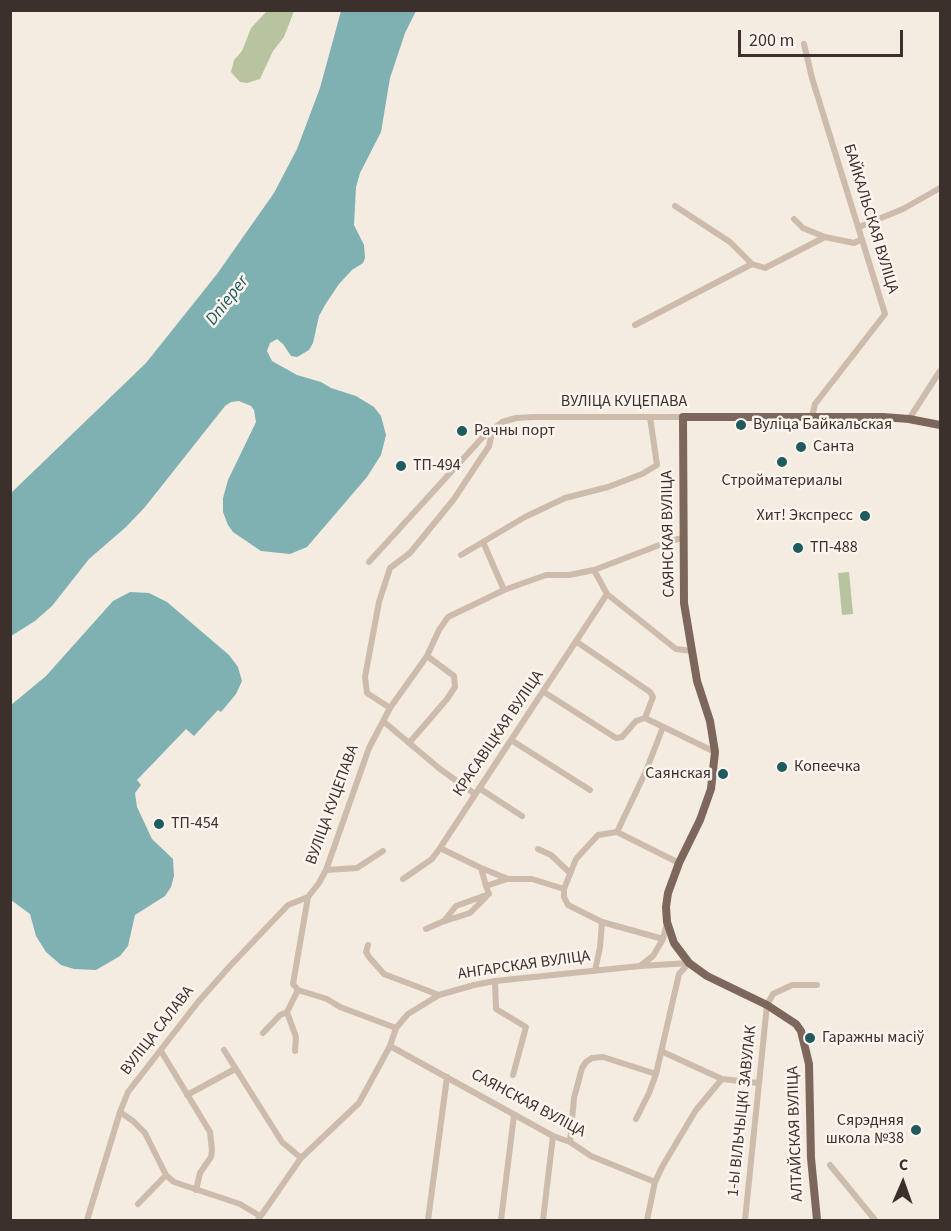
<!DOCTYPE html>
<html>
<head>
<meta charset="utf-8">
<style>
  body { margin:0 }
  #map { position:relative; width:951px; height:1231px; overflow:hidden; background:#f4ebe1; font-family:"Source Sans 3",sans-serif }
  canvas { display:block }
  .frame { position:absolute; inset:0; border:12px solid #3b302b; pointer-events:none }
  .north { position:absolute; left:873px; top:1153px; width:60px; height:60px; -webkit-text-stroke:4px #fbf5ee; paint-order:stroke; rotate:2deg; font-size:16px; font-weight:700; line-height:24px; text-align:center; color:#3b302b }
  .north::after { content:''; display:block; margin:auto; width:21px; height:27px; background:#3b302b; clip-path:polygon(50% 0,100% 100%,50% 72%,0 100%) }
  .scale { position:absolute; left:738px; top:30px; width:165px; height:27px; box-sizing:border-box; border:3px solid #3b302b; border-top:0; padding-left:8px; font-size:18px; line-height:21px; white-space:nowrap; color:#3b302b; -webkit-text-stroke:4px #fbf5ee; paint-order:stroke }
</style>
</head>
<body>
<div id="map">
<canvas width="951" height="1231"></canvas>
<div class="frame"></div>
<div class="north">С</div>
<div class="scale">200 m</div>
</div>
<script>
const g = document.querySelector('canvas').getContext('2d');
g.lineJoin = 'round';
function fillPath(path, color) { g.fillStyle = color; g.fill(path, 'evenodd'); }
const toPath = rows => new Path2D(rows.map(r => 'M' + r).join(''));
function stroke(path, color, width, dash) { g.strokeStyle = color; g.lineWidth = width; g.lineCap = dash ? 'butt' : 'round'; g.setLineDash(dash || []); g.stroke(path); }
function drawText(font, color, halo, rows, align = 'center') {
  g.font = font + ' "Source Sans 3",sans-serif'; g.lineWidth = 5; g.setLineDash([]); g.textBaseline = 'middle'; g.strokeStyle = halo; g.fillStyle = color; for (const [text, x, y, turn = 0] of rows) {
    g.save(); g.translate(x, y); g.rotate((+turn || 0) * Math.PI / 180); g.textAlign = isNaN(turn) ? turn : align; if (halo) g.strokeText(text, 0, 0); g.fillText(text, 0, 0); g.restore();
  }
}
fillPath(toPath([
  [267,11,294,11,284,37,273,51,260,79,247,83,240,82,231,72,234,60,242,51,251,28],
  [849,572,853,614,842,615,838,573]
]), '#b8c4a0');
fillPath(toPath([
  [341,11,416,11,405,33,390,78,381,132,360,173,356,187,354,225,364,245,365,258,363,263,352,270,339,284,325,305,319,316,313,343,309,350,297,357,291,356,283,344,277,339,270,343,267,351,272,361,297,375,321,382,331,388,356,396,374,407,381,416,386,435,381,455,367,477,307,547,290,554,261,551,233,532,228,525,223,512,223,498,228,480,256,422,254,410,251,406,239,401,231,402,225,406,145,507,126,527,89,559,52,606,35,621,11,636,11,493,146,363,217,274,274,193,297,149,320,88],
  [130,592,149,593,167,602,229,655,238,667,242,681,236,694,221,712,218,710,194,736,186,729,137,780,141,785,135,793,137,807,152,839,173,859,174,876,171,887,165,896,135,915,128,946,120,956,96,970,74,969,61,965,46,952,36,936,30,914,11,900,11,705,46,676,113,601]
]), '#7fb0b2');
stroke(toPath([
  [804,44,812,78,885,314,815,404,812,417],
  [675,206,730,242,752,264,765,268,825,237],
  [794,219,803,228,825,237,854,243,862,239],
  [859,227,903,209,940,188],
  [635,325,752,264],
  [909,419,940,371],
  [483,542,504,590],
  [461,555,525,517,565,498,608,487,642,474,657,465,650,417],
  [369,562,482,438,502,422,516,418,534,417,683,417],
  [594,570,607,594,676,649,692,651],
  [577,642,650,692,653,697,645,718],
  [544,692,616,738,622,737,636,721,645,718],
  [390,708,367,693,365,677,379,602,390,568,410,553,454,499,489,446,493,428],
  [645,718,715,752],
  [383,721,440,769,475,794],
  [511,740,590,790],
  [410,742,447,699,455,687,454,676,427,656],
  [479,788,522,816],
  [617,832,646,771,663,727],
  [617,832,679,863],
  [440,848,481,868,508,879,532,879,564,889,564,897,568,905,602,922,663,939],
  [538,849,551,855,570,873],
  [481,868,486,886,507,879],
  [326,870,357,868,383,851],
  [403,879,432,859,440,848,607,594],
  [564,889,576,859,598,835,617,832],
  [308,897,293,984,298,990,327,999,340,1007,396,1028],
  [445,921,470,913,486,897],
  [426,929,444,921,456,906,489,894,486,886],
  [368,945,366,952,369,957,384,974,439,995],
  [640,966,653,956,663,939,667,923],
  [595,971,600,947,602,922],
  [495,981,496,1009,526,1027,513,1075],
  [287,1012,296,1037,295,1051],
  [263,1033,280,1015,287,1012,298,990],
  [390,1046,553,1136,570,1142,591,1156,655,1182],
  [224,1050,282,1142,301,1158],
  [161,1051,210,1132,212,1150,211,1157,200,1173,196,1190],
  [663,1052,722,1079,758,1083],
  [187,1095,235,1069],
  [120,1112,133,1121,145,1133,166,1175,174,1182,240,1204,260,1216],
  [636,1119,649,1093,656,1074,679,974,689,963],
  [570,1142,574,1098,582,1068,586,1062,592,1058,603,1057,656,1074],
  [830,1165,875,1220],
  [138,1204,166,1175],
  [87,1220,120,1112,128,1092,198,1002,230,966,288,905,308,897,319,883,326,870,369,748,390,708,427,656,439,630,448,617,504,590,546,575,569,575,594,570,670,541,683,538],
  [258,1220,301,1158,359,1103,390,1046,396,1028,408,1014,439,995,474,985,495,981,640,966,689,963],
  [428,1220,447,1077],
  [501,1220,514,1115],
  [543,1220,553,1136],
  [647,1220,655,1182,662,1167,696,1110,722,1079],
  [745,1220,767,1005,773,994,792,985,817,985]
]), '#cdbbac', 6);
stroke(toPath([
  [817,1220,811,1158,809,1064,801,1031,796,1024,767,1005,707,976,689,963,674,943,667,922,666,907,668,893,679,863,700,820,711,789,715,752,710,721,697,681,684,603,683,417,883,417,909,419,940,425]
]), '#7d675c', 8);
for (const [x, y, r, color] of [
  [741,425,6,"#1f5a5e"],
  [462,431,6,"#1f5a5e"],
  [801,447,6,"#1f5a5e"],
  [782,462,6,"#1f5a5e"],
  [401,466,6,"#1f5a5e"],
  [865,516,6,"#1f5a5e"],
  [798,548,6,"#1f5a5e"],
  [782,767,6,"#1f5a5e"],
  [723,774,6,"#1f5a5e"],
  [159,824,6,"#1f5a5e"],
  [810,1038,6,"#1f5a5e"],
  [916,1130,6,"#1f5a5e"]
]) { const dot = new Path2D(); dot.arc(x, y, r, 0, 2 * Math.PI); g.fillStyle = color; g.fill(dot); stroke(dot, '#fbf5ee', 2); }
drawText('16px', '#3b302b', '#fbf5ee', [
  ["БАЙКАЛЬСКАЯ ВУЛІЦА",870,219,73],
  ["ВУЛІЦА КУЦЕПАВА",624,402],
  ["САЯНСКАЯ ВУЛІЦА",669,534,-91],
  ["КРАСАВІЦКАЯ ВУЛІЦА",499,734,-56],
  ["ВУЛІЦА КУЦЕПАВА",333,805,-70],
  ["АНГАРСКАЯ ВУЛІЦА",524,966,-8],
  ["ВУЛІЦА САЛАВА",158,1031,-52],
  ["САЯНСКАЯ ВУЛІЦА",528,1104,28],
  ["1-Ы ВІЛЬЧЫЦКІ ЗАВУЛАК",743,1111,-84],
  ["АЛТАЙСКАЯ ВУЛІЦА",796,1134,-92]
]);
drawText('16px', '#3b302b', '#fbf5ee', [
  ["Вуліца Байкальская",753,425],
  ["Рачны порт",474,431],
  ["Санта",813,447],
  ["ТП-494",413,466],
  ["Стройматериалы",782,481,"center"],
  ["Хит! Экспресс",853,516,"right"],
  ["ТП-488",810,548],
  ["Копеечка",794,767],
  ["Саянская",711,774,"right"],
  ["ТП-454",171,824],
  ["Гаражны масіў",822,1038],
  ["Сярэдняя",904,1121,"right"],
  ["школа №38",904,1139,"right"]
], 'left');
drawText('italic 18px', '#1f5a5e', '#fbf5ee', [
  ["Dnieper",228,301,-52]
]);
</script>
</body>
</html>
